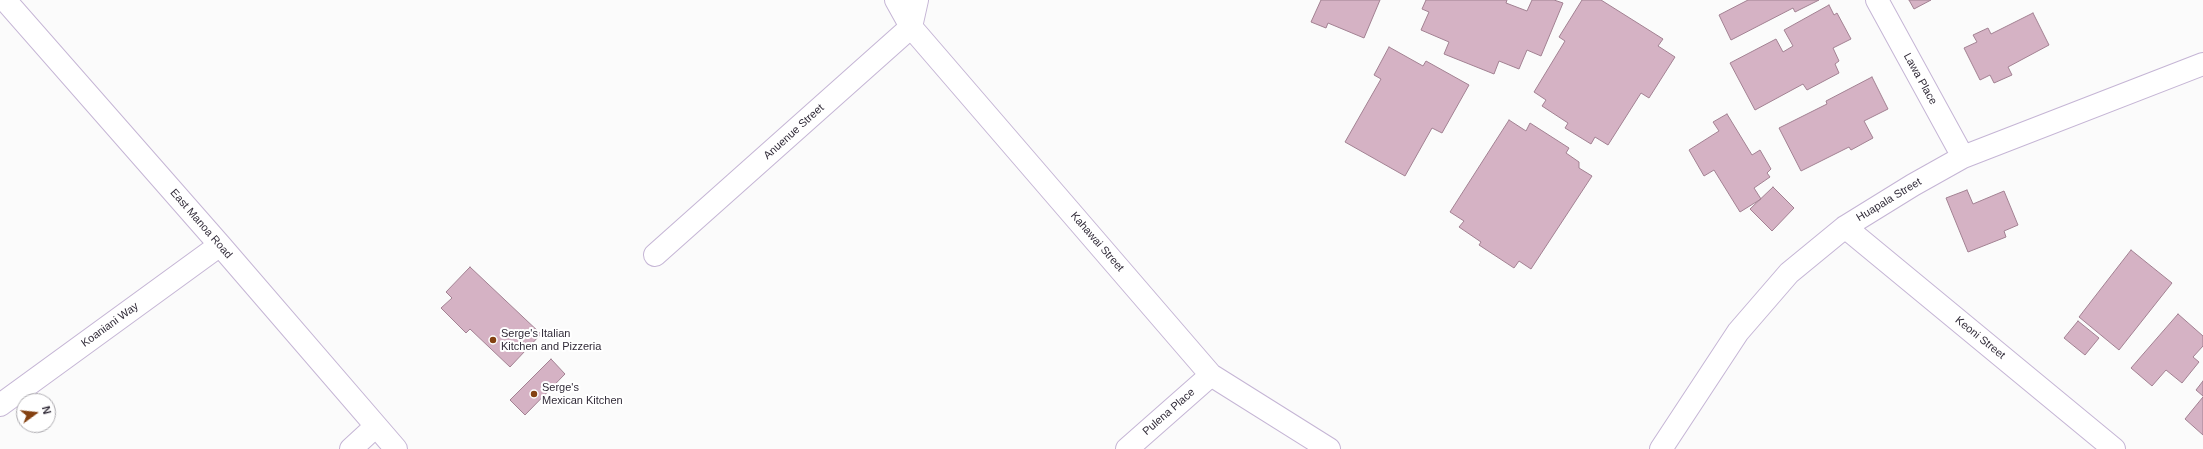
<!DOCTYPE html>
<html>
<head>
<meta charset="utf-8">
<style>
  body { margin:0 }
  #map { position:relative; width:2203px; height:449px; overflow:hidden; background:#fbfbfb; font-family:Helvetica,sans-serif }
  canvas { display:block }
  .north { position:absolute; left:16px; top:393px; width:40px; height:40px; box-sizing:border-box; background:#fff; border:1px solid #adabb0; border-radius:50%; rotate:75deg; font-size:11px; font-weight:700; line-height:16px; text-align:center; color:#322c39 }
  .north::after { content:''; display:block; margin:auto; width:14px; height:18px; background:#844111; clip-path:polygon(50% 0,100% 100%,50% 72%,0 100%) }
</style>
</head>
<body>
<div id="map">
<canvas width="2203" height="449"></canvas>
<div class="north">N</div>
</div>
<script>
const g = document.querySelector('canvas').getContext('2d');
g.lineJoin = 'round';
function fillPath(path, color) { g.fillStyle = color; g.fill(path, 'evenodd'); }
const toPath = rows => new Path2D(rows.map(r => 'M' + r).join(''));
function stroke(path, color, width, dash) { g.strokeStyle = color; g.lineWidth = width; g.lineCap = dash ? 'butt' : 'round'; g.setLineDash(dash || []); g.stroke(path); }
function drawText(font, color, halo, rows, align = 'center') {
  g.font = font + ' Helvetica,sans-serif'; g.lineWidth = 4; g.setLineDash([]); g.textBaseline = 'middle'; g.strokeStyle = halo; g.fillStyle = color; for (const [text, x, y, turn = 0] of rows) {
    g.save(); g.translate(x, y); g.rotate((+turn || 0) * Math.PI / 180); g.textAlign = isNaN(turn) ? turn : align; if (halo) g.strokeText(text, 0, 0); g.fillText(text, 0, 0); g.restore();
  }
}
const building = toPath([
  [1321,0,1380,0,1364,38,1328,23,1326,28,1311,22,1321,0],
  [1426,0,1507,0,1506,3,1527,11,1532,0,1554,0,1563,3,1541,56,1527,50,1519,69,1499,61,1494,74,1444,54,1449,42,1421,30,1429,12,1422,9,1426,0],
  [1582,0,1601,0,1663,39,1658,46,1675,57,1649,98,1641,93,1608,145,1595,137,1591,144,1565,128,1568,123,1542,106,1546,100,1534,92,1565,41,1559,37,1582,0],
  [1748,0,1819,0,1795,12,1793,8,1731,40,1719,15,1748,0],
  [1909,0,1931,0,1914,9,1909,0],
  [1829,5,1834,15,1837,13,1851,39,1833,48,1839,61,1835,64,1839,73,1807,90,1803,84,1755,110,1730,63,1776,39,1783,52,1793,46,1784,30,1829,5],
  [2033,13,2049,45,2008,67,2012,75,1994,83,1990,75,1980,80,1964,48,1977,42,1973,35,1988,28,1991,34,2033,13],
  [1389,47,1423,66,1426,61,1469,85,1442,133,1432,128,1405,176,1345,142,1381,79,1374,75,1389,47],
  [1872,77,1888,109,1864,121,1873,138,1851,150,1849,147,1801,171,1779,128,1827,104,1826,101,1872,77],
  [1727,114,1752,155,1760,150,1771,169,1767,173,1770,177,1754,188,1761,199,1740,212,1714,170,1704,176,1689,150,1719,131,1713,122,1727,114],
  [1509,120,1526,131,1530,123,1569,148,1566,153,1579,162,1579,168,1592,176,1531,269,1519,261,1514,268,1479,245,1481,242,1459,227,1464,221,1450,212,1509,120],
  [1773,187,1794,208,1772,231,1750,209,1773,187],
  [1967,190,1973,204,2004,191,2018,225,2004,231,2006,237,1968,252,1946,198,1967,190],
  [2131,250,2172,283,2119,350,2079,317,2131,250],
  [470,267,541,334,510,367,470,329,466,333,441,308,452,298,446,292,470,267],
  [2178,314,2203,336,2203,346,2193,357,2199,362,2182,383,2166,370,2152,386,2131,368,2178,314],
  [2078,321,2099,338,2085,355,2064,338,2078,321],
  [551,359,565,374,525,415,510,400,551,359],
  [2203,381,2203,396,2196,390,2203,381],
  [2203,397,2203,435,2185,419,2203,397]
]);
fillPath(building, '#d5b2c4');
stroke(building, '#a28192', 1);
const minor = toPath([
  [5,0,220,245,396,449],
  [896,0,911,27,1211,375,1329,449],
  [1877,0,1963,157],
  [1845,227,2114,449],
  [655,255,911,27,917,0],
  [0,405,220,245],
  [351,449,376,426],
  [1127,449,1211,375],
  [1661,449,1738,332,1789,273,1845,227,1913,185,1963,157,2203,64]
]);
stroke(minor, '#c5b5d5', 24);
stroke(minor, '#fff', 22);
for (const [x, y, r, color] of [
  [493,340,4,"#844111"],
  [534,394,4,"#844111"]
]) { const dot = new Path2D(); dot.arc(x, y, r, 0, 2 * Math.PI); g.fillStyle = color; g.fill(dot); stroke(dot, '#fff', 1.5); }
drawText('11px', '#322c39', '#fff', [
  ["Lawa Place",1920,79,61],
  ["Anuenue Street",794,132,-42],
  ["Huapala Street",1889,200,-31],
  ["East Manoa Road",201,224,49],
  ["Kahawai Street",1097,242,49],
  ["Koaniani Way",110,325,-36],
  ["Keoni Street",1980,338,39],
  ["Pulena Place",1169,412,-41]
]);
drawText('11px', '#322c39', '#fff', [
  ["Serge's Italian",501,334],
  ["Kitchen and Pizzeria",501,347],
  ["Serge's",542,388],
  ["Mexican Kitchen",542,401]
], 'left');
</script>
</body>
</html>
